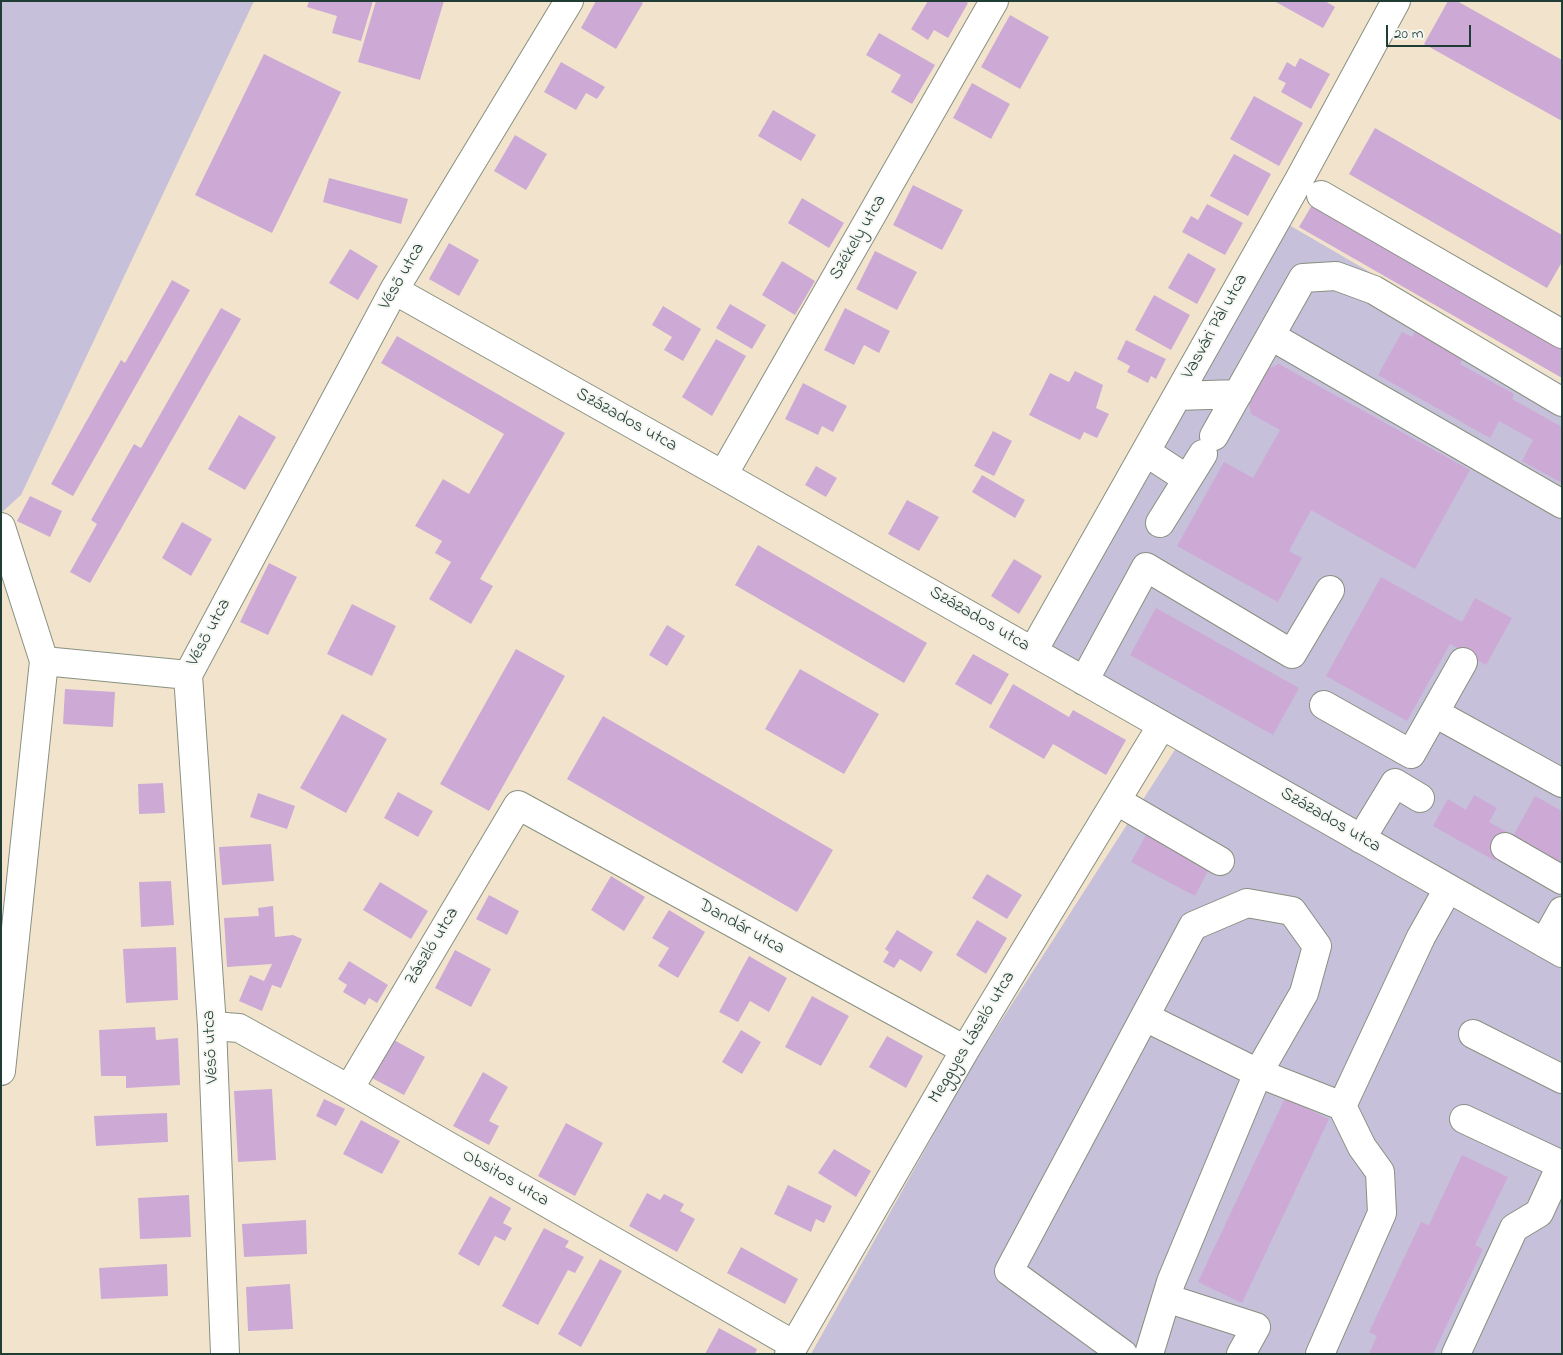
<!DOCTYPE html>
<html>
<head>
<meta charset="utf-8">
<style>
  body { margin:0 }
  #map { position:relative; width:1563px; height:1355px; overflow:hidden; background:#f2e4cc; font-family:"Indie Flower",sans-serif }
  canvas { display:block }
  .frame { position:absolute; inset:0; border:2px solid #1f3d34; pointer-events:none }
  .scale { position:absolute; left:1386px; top:25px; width:85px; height:22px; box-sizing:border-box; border:2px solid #1f3d34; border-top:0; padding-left:6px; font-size:15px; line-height:18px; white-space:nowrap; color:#1f3d34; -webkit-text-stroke:4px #f6f6f2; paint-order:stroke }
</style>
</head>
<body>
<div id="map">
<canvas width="1563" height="1355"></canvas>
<div class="frame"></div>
<div class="scale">20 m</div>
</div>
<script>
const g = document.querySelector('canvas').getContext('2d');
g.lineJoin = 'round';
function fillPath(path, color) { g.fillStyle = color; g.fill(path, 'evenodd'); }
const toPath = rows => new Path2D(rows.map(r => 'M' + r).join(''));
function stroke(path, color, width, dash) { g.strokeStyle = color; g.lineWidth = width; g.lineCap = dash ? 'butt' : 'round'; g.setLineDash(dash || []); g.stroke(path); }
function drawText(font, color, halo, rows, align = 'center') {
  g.font = font + ' "Indie Flower",sans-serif'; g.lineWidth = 4; g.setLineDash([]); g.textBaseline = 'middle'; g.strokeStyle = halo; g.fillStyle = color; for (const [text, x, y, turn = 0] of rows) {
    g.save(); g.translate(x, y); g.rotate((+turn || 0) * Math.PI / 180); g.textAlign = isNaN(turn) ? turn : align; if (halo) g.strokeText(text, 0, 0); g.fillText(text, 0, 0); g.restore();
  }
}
fillPath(toPath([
  [1,1,254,1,21,495,1,513],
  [1289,225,1562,384,1562,1354,811,1354,969,1071,1176,748,1049,646]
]), '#c6c0da');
fillPath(toPath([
  [309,1,373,1,361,41,332,33,337,16,307,7],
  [376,1,444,1,420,80,358,62],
  [596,1,639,1,643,3,616,49,581,28],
  [928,1,965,1,968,3,948,38,934,30,928,40,911,29],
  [1274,1,1325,1,1335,7,1323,28],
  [1448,1,1457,1,1562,60,1562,121,1424,44],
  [1010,15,1049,37,1020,89,981,67],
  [879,33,935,65,912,104,891,92,901,75,866,55],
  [264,54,341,92,272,233,195,195],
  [1300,58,1330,74,1311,109,1281,92,1286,83,1278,79,1287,62,1295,67],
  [561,62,605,87,597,99,586,93,576,110,544,92],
  [972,83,1010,104,991,139,953,118],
  [1254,96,1303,123,1279,166,1230,139],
  [773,110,816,135,801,161,758,136],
  [1375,128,1562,235,1562,262,1547,288,1349,174],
  [515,135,547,154,526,190,494,171],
  [1234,154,1271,174,1248,216,1210,196],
  [329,178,408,199,401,224,323,202],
  [913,185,963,210,942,250,893,225],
  [802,198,844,223,829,248,788,223],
  [1207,204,1243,223,1225,255,1182,232,1191,216,1198,220],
  [1312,205,1562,349,1562,378,1299,227],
  [449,243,479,260,459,296,429,279],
  [350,249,378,266,358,300,329,283],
  [875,251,917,272,897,310,856,289],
  [1188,253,1216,269,1197,304,1168,288],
  [782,261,815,281,795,315,762,295],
  [172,280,190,290,73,496,51,484,121,360,125,363],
  [1154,295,1190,315,1171,350,1135,330],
  [730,304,766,325,752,349,716,328],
  [663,306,701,329,683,361,664,350,672,337,652,325],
  [221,308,241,319,90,583,70,572,97,524,91,520,134,444,141,448],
  [845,308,890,331,879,353,864,345,854,365,824,350],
  [1417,328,1465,355,1460,364,1514,394,1512,399,1562,427,1562,483,1522,461,1533,440,1499,421,1490,438,1378,375,1402,332,1412,337],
  [397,336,565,433,480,579,493,586,471,624,429,599,451,562,435,553,442,541,415,526,443,479,469,494,504,434,381,363],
  [716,339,746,356,712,416,682,397],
  [1126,340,1166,359,1156,379,1151,376,1148,383,1127,372,1130,366,1117,359],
  [1279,364,1470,470,1415,569,1311,510,1289,551,1302,558,1278,602,1177,546,1224,462,1253,478,1280,430,1251,414,1249,403,1269,368],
  [1075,371,1103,385,1096,408,1109,414,1097,438,1084,432,1080,440,1029,415,1050,373,1069,382],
  [803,383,847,406,833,432,822,426,818,435,785,419],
  [239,415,276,437,245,490,208,469],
  [993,431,1012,441,994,476,974,466],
  [816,466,837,478,826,497,805,485],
  [982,475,1025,500,1015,518,972,492],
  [30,496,62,511,50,537,17,521],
  [907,500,939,517,919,551,888,534],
  [182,522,212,539,191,576,162,558],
  [758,545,927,643,904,683,735,585],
  [1014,559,1042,576,1019,614,991,596],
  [269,563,297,577,268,635,240,622],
  [1381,577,1462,622,1475,598,1512,618,1486,665,1450,644,1407,721,1326,676],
  [352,604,396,626,372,676,327,654],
  [1156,608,1299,688,1273,735,1130,655],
  [667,625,685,636,667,666,649,655],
  [516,649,565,676,489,811,440,784],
  [973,654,1009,674,991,705,955,684],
  [800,669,879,714,844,774,765,729],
  [1013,684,1069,717,1073,710,1126,740,1106,775,1053,744,1044,759,989,727],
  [65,689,115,692,113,727,63,724],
  [342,714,387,739,346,813,300,788],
  [603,716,833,850,797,912,567,779],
  [163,783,165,813,139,814,138,784],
  [398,792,433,811,418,837,384,818],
  [258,793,295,806,287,829,250,817],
  [1474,795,1497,808,1489,822,1510,834,1495,861,1433,826,1448,799,1466,810],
  [1535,796,1562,811,1562,863,1513,836],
  [1147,833,1210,867,1195,896,1131,862],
  [271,844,274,881,222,885,219,847],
  [987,874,1022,895,1007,919,972,898],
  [611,876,645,897,624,931,591,910],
  [171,881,174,925,141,927,139,882],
  [380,882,428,911,411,939,363,910],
  [489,895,519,911,507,935,476,919],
  [273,906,275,937,293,935,302,939,281,988,272,985,262,1011,239,1001,250,975,264,981,272,964,227,967,224,918,259,916,258,908],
  [669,910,705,932,678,978,658,966,669,948,652,938],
  [977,920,1007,938,986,974,956,955],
  [897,930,933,952,921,972,900,959,894,968,883,962,889,952,885,949],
  [176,947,178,1000,126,1003,123,949],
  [455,950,491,969,471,1007,435,988],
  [749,956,787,978,769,1012,750,1001,738,1022,719,1012],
  [349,961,388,985,377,1003,369,998,365,1005,343,992,347,985,338,979],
  [812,996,849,1016,821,1066,785,1047],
  [155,1027,156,1040,178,1038,180,1085,126,1088,126,1076,101,1076,99,1030],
  [741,1030,761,1042,742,1074,722,1062],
  [887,1036,923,1056,906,1088,869,1067],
  [394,1040,425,1057,404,1095,372,1078],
  [483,1072,508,1087,489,1121,499,1126,489,1145,453,1126],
  [272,1089,276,1160,238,1162,234,1091],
  [1285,1098,1329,1119,1242,1303,1198,1282],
  [324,1099,345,1109,336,1126,316,1116],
  [167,1113,168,1142,96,1146,94,1116],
  [361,1120,400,1141,382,1174,343,1154],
  [566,1123,603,1143,575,1196,538,1176],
  [834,1149,871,1171,856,1197,818,1173],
  [1462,1155,1508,1177,1475,1245,1483,1249,1433,1354,1369,1354,1377,1336,1369,1332,1421,1222,1429,1225],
  [788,1185,832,1206,824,1223,816,1219,811,1232,774,1214],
  [647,1193,660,1200,664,1194,684,1204,680,1211,695,1219,677,1252,629,1226],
  [189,1195,191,1237,140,1239,138,1198],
  [490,1196,511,1208,503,1223,512,1228,505,1241,495,1236,479,1266,458,1254],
  [306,1220,307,1254,244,1257,242,1224],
  [544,1228,569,1241,565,1247,584,1257,575,1273,568,1270,538,1325,502,1306],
  [741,1247,798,1279,785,1304,727,1273],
  [600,1259,622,1271,581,1347,558,1334],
  [167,1264,168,1296,101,1299,99,1268],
  [290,1284,293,1329,248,1331,246,1287],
  [719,1328,757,1349,755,1354,705,1354]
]), '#cdaad5');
const minor = toPath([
  [1321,195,1562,334],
  [394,290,723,475,1562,953],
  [1271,336,1562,504],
  [1177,396,1238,394],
  [1214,436,1303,278,1336,276,1374,290,1562,402],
  [1146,452,1187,479],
  [723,475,994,1],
  [1160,523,1203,454],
  [1,527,44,661,1,1071],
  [1033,651,1299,180,1396,1],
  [44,661,188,675],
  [1084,681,1146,567,1292,654,1330,590],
  [1324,705,1411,754,1463,662],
  [1435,713,1562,783],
  [1117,801,1220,861],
  [1361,839,1395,783,1420,798],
  [1505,847,1562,880],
  [1544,943,1562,911],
  [1145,1017,1258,1073,1342,1106,1362,1147,1380,1172,1382,1213,1320,1354],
  [212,1026,239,1028,349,1089,794,1345],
  [1473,1034,1562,1079],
  [349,1089,518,805,965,1050],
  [1342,1106,1421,937,1448,889],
  [1464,1119,1562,1165],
  [1166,1298,1256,1327,1241,1354],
  [225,1354,212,1026,188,675,394,290,569,1],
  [789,1354,965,1050,1162,725],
  [1123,1354,1009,1271,1193,926,1247,903,1292,911,1317,946,1304,993,1258,1073,1171,1282,1149,1354],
  [1456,1354,1514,1228,1539,1213,1561,1165]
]);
stroke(minor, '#889080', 30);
stroke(minor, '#fff', 28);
drawText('18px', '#1f3d34', '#f6f6f2', [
  ["Székely utca",859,238,-60],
  ["Véső utca",403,277,-60],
  ["Vasvári Pál utca",1216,327,-61],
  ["Százados utca",626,421,29],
  ["Százados utca",979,620,30],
  ["Véső utca",210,633,-62],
  ["Százados utca",1330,821,30],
  ["Dandár utca",741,928,29],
  ["Zászló utca",433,947,-59],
  ["Meggyes László utca",973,1038,-59],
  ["Véső utca",212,1047,-93],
  ["Obsitos utca",505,1179,30]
]);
</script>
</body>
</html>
